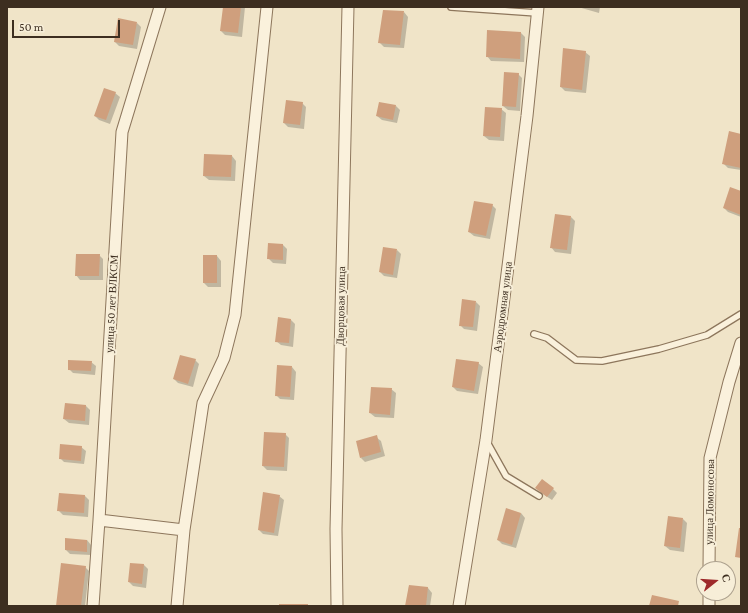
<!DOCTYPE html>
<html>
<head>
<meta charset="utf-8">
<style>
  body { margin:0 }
  #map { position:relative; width:748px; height:613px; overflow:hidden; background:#f0e4c8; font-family:"Crimson Pro",serif }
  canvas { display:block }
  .frame { position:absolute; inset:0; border:8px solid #3d2e20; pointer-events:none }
  .north { position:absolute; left:696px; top:561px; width:40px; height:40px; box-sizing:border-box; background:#f7eed8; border:1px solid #ada18e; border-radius:50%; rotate:73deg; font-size:11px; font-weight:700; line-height:16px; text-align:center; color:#3d2e20 }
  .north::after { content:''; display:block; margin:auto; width:14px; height:18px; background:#9e2a2b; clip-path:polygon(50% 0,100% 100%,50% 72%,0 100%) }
  .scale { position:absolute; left:12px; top:20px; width:108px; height:18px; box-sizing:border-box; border:2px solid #3d2e20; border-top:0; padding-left:5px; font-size:12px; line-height:14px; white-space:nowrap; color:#3d2e20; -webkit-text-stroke:3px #f7eed8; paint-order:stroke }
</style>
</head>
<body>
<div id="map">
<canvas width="748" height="613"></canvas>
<div class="frame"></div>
<div class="north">С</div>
<div class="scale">50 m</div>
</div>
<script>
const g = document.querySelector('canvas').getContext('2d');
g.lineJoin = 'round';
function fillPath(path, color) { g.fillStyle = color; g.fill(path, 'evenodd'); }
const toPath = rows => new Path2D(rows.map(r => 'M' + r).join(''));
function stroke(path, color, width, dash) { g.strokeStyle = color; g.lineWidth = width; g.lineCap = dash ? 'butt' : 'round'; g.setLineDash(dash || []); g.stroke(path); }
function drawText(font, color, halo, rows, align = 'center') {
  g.font = font + ' "Crimson Pro",serif'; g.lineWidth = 4; g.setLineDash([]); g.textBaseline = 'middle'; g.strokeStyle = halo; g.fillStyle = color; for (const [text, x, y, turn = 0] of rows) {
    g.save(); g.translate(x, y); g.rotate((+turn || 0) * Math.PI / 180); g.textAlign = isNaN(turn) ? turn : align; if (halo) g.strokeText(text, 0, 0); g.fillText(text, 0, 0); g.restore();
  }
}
fillPath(toPath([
  [224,7,245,7,242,37,225,35,221,31],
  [578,7,600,7,599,13],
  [404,12,408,17,404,48,384,47,380,43],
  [137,23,141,27,137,49,119,46,115,42],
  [488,31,521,33,525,37,524,62,491,61,487,56],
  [585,52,590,56,586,93,565,91,561,87],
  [518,74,522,78,520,111,508,110,503,106],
  [115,93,120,97,110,124,99,120,95,116],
  [302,103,306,107,304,129,288,127,284,123],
  [396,106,400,110,397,123,382,120,377,116],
  [501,109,506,113,504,141,489,140,484,136],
  [741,135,741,170,728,168,723,163],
  [232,156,236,161,235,181,209,180,204,176],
  [741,192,741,217,728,212,724,208],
  [492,205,496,209,490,239,474,236,469,232],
  [571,217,575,221,571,254,555,252,551,247],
  [283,245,287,249,286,264,273,263,269,259],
  [397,250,401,254,397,278,384,276,380,272],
  [99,255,103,259,103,280,80,280,76,275],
  [217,256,221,261,221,287,208,287,204,283],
  [476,302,480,306,477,331,464,329,460,325],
  [279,318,291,320,295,324,293,347,281,345,276,341],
  [195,360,199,364,193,387,178,383,174,379],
  [91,362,96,366,95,375,73,373,69,369],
  [478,363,483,367,478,394,457,391,453,387],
  [292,367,296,372,294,400,280,399,276,395],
  [391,389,396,393,394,418,375,417,370,413],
  [86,406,90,410,89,425,69,423,64,419],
  [285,434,289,438,287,471,267,470,263,466],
  [376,437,381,441,385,456,365,462,361,458],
  [81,447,86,451,84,464,64,462,60,458],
  [553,489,557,493,552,500,540,492],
  [85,496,89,500,88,517,63,515,59,511],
  [279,496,284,500,278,536,263,534,259,530],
  [521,513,525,518,516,548,502,544,498,540],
  [683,519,687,523,684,552,670,550,665,546],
  [87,540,91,545,91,555,70,554,66,550],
  [131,564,144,565,148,569,146,588,133,586,129,582],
  [85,567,89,571,85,606,57,606],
  [409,586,428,588,432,593,430,606,406,606]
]), '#0003');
fillPath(toPath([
  [223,7,241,7,238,33,220,31],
  [383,10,404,11,400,45,378,43],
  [118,18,137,22,133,45,114,42],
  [487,30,521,32,520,59,486,57],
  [563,48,586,51,582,90,560,87],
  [504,72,519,73,516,107,502,106],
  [104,88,116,92,106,120,94,116],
  [286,100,303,102,300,125,283,123],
  [379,102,396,105,393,120,376,116],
  [485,107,502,108,500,137,483,136],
  [729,131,741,134,741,168,722,164],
  [204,154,232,155,231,177,203,176],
  [730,187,741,191,741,215,723,208],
  [474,201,493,204,486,236,468,232],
  [555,214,571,216,567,250,550,248],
  [268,243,283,244,283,260,267,259],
  [383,247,397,249,393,275,379,272],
  [76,254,100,254,99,276,75,276],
  [203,255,217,255,217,283,203,283],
  [462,299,476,301,473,327,459,326],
  [278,317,291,319,289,343,275,342],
  [180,355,196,359,188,384,173,379],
  [456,359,479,362,474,391,452,387],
  [68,360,92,361,91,371,68,370],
  [277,365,292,366,290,397,275,396],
  [371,387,392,388,390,415,369,413],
  [65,403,86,405,85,421,63,419],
  [264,432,286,433,284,467,262,466],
  [377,435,381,452,360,458,356,441],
  [60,444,82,446,81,461,59,459],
  [542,479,554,488,547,497,535,488],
  [263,492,280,495,274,533,258,530],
  [59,493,85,495,84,513,57,511],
  [506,508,521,513,512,545,497,540],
  [668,516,683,518,680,548,664,546],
  [739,528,741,528,741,558,735,557],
  [65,538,87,540,87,552,65,550],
  [61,563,86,566,81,606,56,606],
  [130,563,144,564,142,584,128,582],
  [409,585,428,587,426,606,405,606],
  [652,595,679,601,678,606,649,606],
  [279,604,308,604,308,606,279,606]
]), '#cf9f7d');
const service = toPath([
  [451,7,537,13],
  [534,334,547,338,576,360,602,361,659,349,707,335,741,314],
  [487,442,506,476,539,496]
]);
const minor = toPath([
  [99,520,184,530,203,403,224,358,235,315,267,7],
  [709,569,710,458,729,382,741,343],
  [93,606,99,520,122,132,160,7],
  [177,606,184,530],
  [337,606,336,529,348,7],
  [459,606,486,440,527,116,538,7],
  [709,606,709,593]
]);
stroke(service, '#8d765c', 8);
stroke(minor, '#8d765c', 13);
stroke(service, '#faf1dc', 5.5);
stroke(minor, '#faf1dc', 11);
drawText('11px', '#3d2e20', '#f7eed8', [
  ["улица 50 лет ВЛКСМ",112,304,-87],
  ["Дворцовая улица",341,306,-89],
  ["Аэродромная улица",503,307,-83],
  ["улица Ломоносова",710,502,-89]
]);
</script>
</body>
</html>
